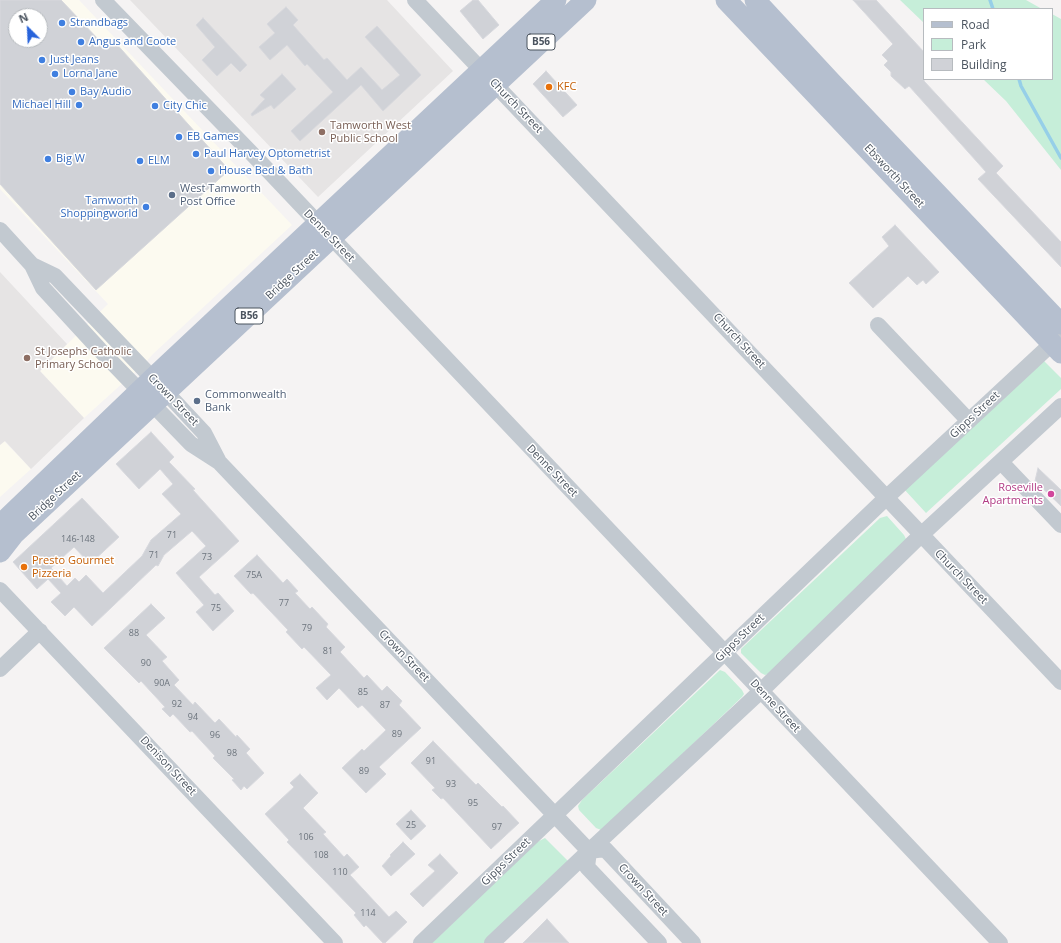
<!DOCTYPE html>
<html>
<head>
<meta charset="utf-8">
<style>
  body { margin:0 }
  #map { position:relative; width:1061px; height:943px; overflow:hidden; background:#f5f3f3; font-family:"Open Sans",sans-serif }
  canvas { display:block }
  .legend { position:absolute; left:923px; top:8px; width:130px; height:72px; box-sizing:border-box; background:#fff; border:1px solid #b7bbbf; margin:0; padding:5px 7px; list-style:none; font-size:12px; color:#4b545f }
  .legend li { display:flex; align-items:center; gap:8px; height:20px }
  .legend b { width:20px; border:1px solid #b7bbbf }
  .north { position:absolute; left:8px; top:8px; width:40px; height:40px; box-sizing:border-box; background:#fff; border:1px solid #b7bbbf; border-radius:50%; rotate:336deg; font-size:11px; font-weight:700; line-height:16px; text-align:center; color:#4b545f }
  .north::after { content:''; display:block; margin:auto; width:14px; height:18px; background:#2763db; clip-path:polygon(50% 0,100% 100%,50% 72%,0 100%) }
</style>
</head>
<body>
<div id="map">
<canvas width="1061" height="943"></canvas>
<ul class="legend">
<li><b style="height:5px;background:#b5bfcf"></b>Road</li>
<li><b style="height:11px;background:#c6eed9"></b>Park</li>
<li><b style="height:11px;background:#d0d2d7"></b>Building</li>
</ul>
<div class="north">N</div>
</div>
<script>
const g = document.querySelector('canvas').getContext('2d');
g.lineJoin = 'round';
function fillPath(path, color) { g.fillStyle = color; g.fill(path, 'evenodd'); }
const toPath = rows => new Path2D(rows.map(r => 'M' + r).join(''));
function stroke(path, color, width, dash) { g.strokeStyle = color; g.lineWidth = width; g.lineCap = dash ? 'butt' : 'round'; g.setLineDash(dash || []); g.stroke(path); }
function drawText(font, color, halo, rows, align = 'center') {
  g.font = font + ' "Open Sans",sans-serif'; g.lineWidth = 3; g.setLineDash([]); g.textBaseline = 'middle'; g.strokeStyle = halo; g.fillStyle = color; for (const [text, x, y, turn = 0] of rows) {
    g.save(); g.translate(x, y); g.rotate((+turn || 0) * Math.PI / 180); g.textAlign = isNaN(turn) ? turn : align; if (halo) g.strokeText(text, 0, 0); g.fillText(text, 0, 0); g.restore();
  }
}
fillPath(toPath([
  [0,0,79,0,292,225,153,354,145,363,84,418,40,371,108,304,0,189],
  [16,16,40,16,40,40,16,40],
  [4,441,31,469,0,497,0,445]
]), '#fcfaf0');
fillPath(toPath([
  [130,0,387,0,453,71,318,197],
  [0,272,67,344,40,371,84,418,31,469,5,441,0,445]
]), '#e6e4e4');
fillPath(toPath([
  [900,0,1026,0,1042,9,924,9,924,23],
  [1052,14,1061,19,1061,170,1006,101,983,79,1052,79],
  [1042,359,1061,378,1061,389,926,513,903,488],
  [887,516,904,535,907,541,768,674,765,675,761,673,741,653,741,649,880,518],
  [720,670,725,672,742,690,744,694,742,697,606,827,601,830,596,828,579,810,578,806,582,800],
  [545,838,568,861,485,943,432,943,537,842]
]), '#c6eed9');
stroke(toPath([
  [990,0,993,9],
  [1019,79,1021,86,1061,158]
]), '#96cfe8', 3.5);
const building = toPath([
  [0,0,61,0,98,39,113,40,229,170,96,290,0,184,0,0],
  [16,16,40,16,40,40,16,40,16,16],
  [473,0,478,0,499,25,483,39,460,11,473,0],
  [853,0,876,0,924,52,924,81,1003,166,996,173,1061,242,1061,267,978,179,986,172,909,86,905,89,891,76,891,72,884,65,888,61,882,55,893,44,853,0],
  [286,7,298,20,293,25,324,60,327,58,347,80,361,67,382,90,400,75,365,37,377,26,421,75,383,111,361,85,300,141,291,131,333,92,307,64,305,66,287,45,270,60,259,47,275,33,267,24,286,7],
  [203,18,247,65,240,72,231,63,217,76,202,60,215,47,196,25,203,18],
  [546,71,577,105,563,117,533,84,546,71],
  [282,74,296,89,274,109,271,105,252,116,251,114,265,99,260,95,282,74],
  [895,225,939,272,926,284,923,280,917,285,908,276,873,308,849,283,889,246,882,237,895,225],
  [151,432,174,457,169,462,195,489,193,490,239,541,199,577,215,595,218,593,234,611,213,631,196,612,204,605,176,573,206,546,192,531,164,555,158,566,156,565,92,626,74,607,65,616,51,602,61,593,48,579,37,589,13,562,82,498,119,537,90,564,74,547,51,568,67,586,75,578,79,582,86,575,103,593,142,556,151,540,181,514,162,494,173,484,160,469,139,489,116,464,151,432],
  [1038,468,1061,490,1061,506,1035,481,1038,468],
  [257,555,283,583,287,579,298,591,295,593,310,609,312,607,328,624,326,627,345,647,340,652,364,678,367,675,382,691,387,686,402,701,399,705,421,728,379,767,386,774,366,793,342,768,362,749,364,751,386,730,362,705,358,708,339,688,327,700,316,688,331,675,304,647,302,649,286,632,288,630,253,593,251,594,234,576,257,555],
  [151,604,165,618,146,635,167,657,162,661,179,680,174,685,193,705,195,702,215,723,219,719,236,737,237,735,250,749,246,753,264,773,247,789,244,786,241,790,232,780,234,779,213,758,215,756,192,731,190,732,173,714,170,717,162,709,165,707,141,681,139,683,104,648,151,604],
  [433,741,476,785,478,783,502,807,503,806,519,823,491,849,443,798,441,799,432,790,435,788,411,763,433,741],
  [300,774,318,793,303,808,326,832,323,834,344,857,347,854,359,867,350,875,389,917,396,911,407,922,385,943,383,943,366,925,364,927,354,915,356,913,287,842,289,840,265,814,294,787,290,783,300,774],
  [411,810,426,826,411,840,396,824,411,810],
  [403,842,415,854,391,876,382,866,391,856,390,855,403,842],
  [440,854,458,873,423,907,410,894,435,871,428,865,440,854],
  [547,919,569,943,523,943,547,919]
]);
fillPath(building, '#d0d2d7');
stroke(building, '#d7d8dd', 1);
stroke(toPath([
  [103,0,260,162,1000,943],
  [415,0,1061,682],
  [0,230,32,265,43,288,100,350,191,444,219,462,589,851],
  [32,265,55,276,177,404,204,433,218,460],
  [878,325,969,421],
  [1001,462,1061,525],
  [0,590,335,943],
  [0,669,40,631],
  [589,851,605,849,693,943],
  [589,851,587,867,659,943],
  [421,943,887,497,1061,335],
  [492,943,589,851,761,691,921,535,1061,406]
]), '#c2c9d0', 16);
stroke(toPath([
  [726,0,1061,353],
  [755,0,830,81,1061,324],
  [0,525,152,379,556,0],
  [0,552,14,534,586,0]
]), '#b5bfcf', 21);
for (const [x, y, r, color] of [
  [62,23,4,"#3f7fe0"],
  [81,42,4,"#3f7fe0"],
  [42,60,4,"#3f7fe0"],
  [55,74,4,"#3f7fe0"],
  [549,87,4,"#e8710a"],
  [72,92,4,"#3f7fe0"],
  [79,105,4,"#3f7fe0"],
  [155,106,4,"#3f7fe0"],
  [322,132,4,"#8d6e63"],
  [179,137,4,"#3f7fe0"],
  [196,154,4,"#3f7fe0"],
  [48,159,4,"#3f7fe0"],
  [140,161,4,"#3f7fe0"],
  [211,171,4,"#3f7fe0"],
  [172,195,4,"#5c6f8a"],
  [146,207,4,"#3f7fe0"],
  [27,358,4,"#8d6e63"],
  [197,401,4,"#5c6f8a"],
  [1051,494,4,"#d1479c"],
  [24,567,4,"#e8710a"]
]) { const dot = new Path2D(); dot.arc(x, y, r, 0, 2 * Math.PI); g.fillStyle = color; g.fill(dot); stroke(dot, '#fff', 1.5); }
drawText('9px', '#6c747d', null, [
  ["71",172,535],
  ["146-148",78,539],
  ["71",154,555],
  ["73",207,557],
  ["75A",254,575],
  ["77",284,603],
  ["75",216,608],
  ["79",307,628],
  ["88",134,633],
  ["81",328,651],
  ["90",146,663],
  ["90A",162,683],
  ["85",363,692],
  ["92",177,704],
  ["87",385,705],
  ["94",193,717],
  ["89",397,734],
  ["96",215,735],
  ["98",232,753],
  ["91",431,761],
  ["89",364,771],
  ["93",451,784],
  ["95",473,803],
  ["25",411,825],
  ["97",497,827],
  ["106",306,837],
  ["108",321,855],
  ["110",340,872],
  ["114",368,913]
]);
for (const [x, y, w] of [
  [541,42,28],
  [249,316,28]
]) { const box = new Path2D(); box.roundRect(x - w / 2, y - 8, w, 16, 3); g.fillStyle = '#fff'; g.fill(box); stroke(box, '#4b545f', 1); }
drawText('bold 10px', '#4b545f', null, [
  ["B56",541,42],
  ["B56",249,316]
]);
drawText('11px', '#366cbe', '#fff', [
  ["Strandbags",70,23],
  ["Angus and Coote",89,42],
  ["Just Jeans",50,60],
  ["Lorna Jane",63,74],
  ["Bay Audio",80,92],
  ["Michael Hill",71,105,"right"],
  ["City Chic",163,106],
  ["EB Games",187,137],
  ["Paul Harvey Optometrist",204,154],
  ["Big W",56,159],
  ["ELM",148,161],
  ["House Bed & Bath",219,171],
  ["Tamworth",138,201,"right"],
  ["Shoppingworld",138,214,"right"]
], 'left');
drawText('11px', '#c56008', '#fff', [
  ["KFC",557,87],
  ["Presto Gourmet",32,561],
  ["Pizzeria",32,574]
], 'left');
drawText('11px', '#4b545f', '#fff', [
  ["Church Street",516,106,46],
  ["Ebsworth Street",894,176,47],
  ["Denne Street",329,236,46],
  ["Bridge Street",292,275,-43],
  ["Church Street",739,341,47],
  ["Crown Street",173,400,46],
  ["Gipps Street",975,415,-43],
  ["Denne Street",552,471,46],
  ["Bridge Street",55,496,-43],
  ["Church Street",961,577,46],
  ["Gipps Street",740,638,-44],
  ["Crown Street",404,656,46],
  ["Denne Street",775,706,47],
  ["Denison Street",168,766,47],
  ["Gipps Street",506,862,-44],
  ["Crown Street",643,890,47]
]);
drawText('11px', '#785e54', '#fff', [
  ["Tamworth West",330,126],
  ["Public School",330,139],
  ["St Josephs Catholic",35,352],
  ["Primary School",35,365]
], 'left');
drawText('11px', '#4e5e75', '#fff', [
  ["West Tamworth",180,189],
  ["Post Office",180,202],
  ["Commonwealth",205,395],
  ["Bank",205,408]
], 'left');
drawText('11px', '#b23c85', '#fff', [
  ["Roseville",1043,488],
  ["Apartments",1043,501]
], 'right');
</script>
</body>
</html>
